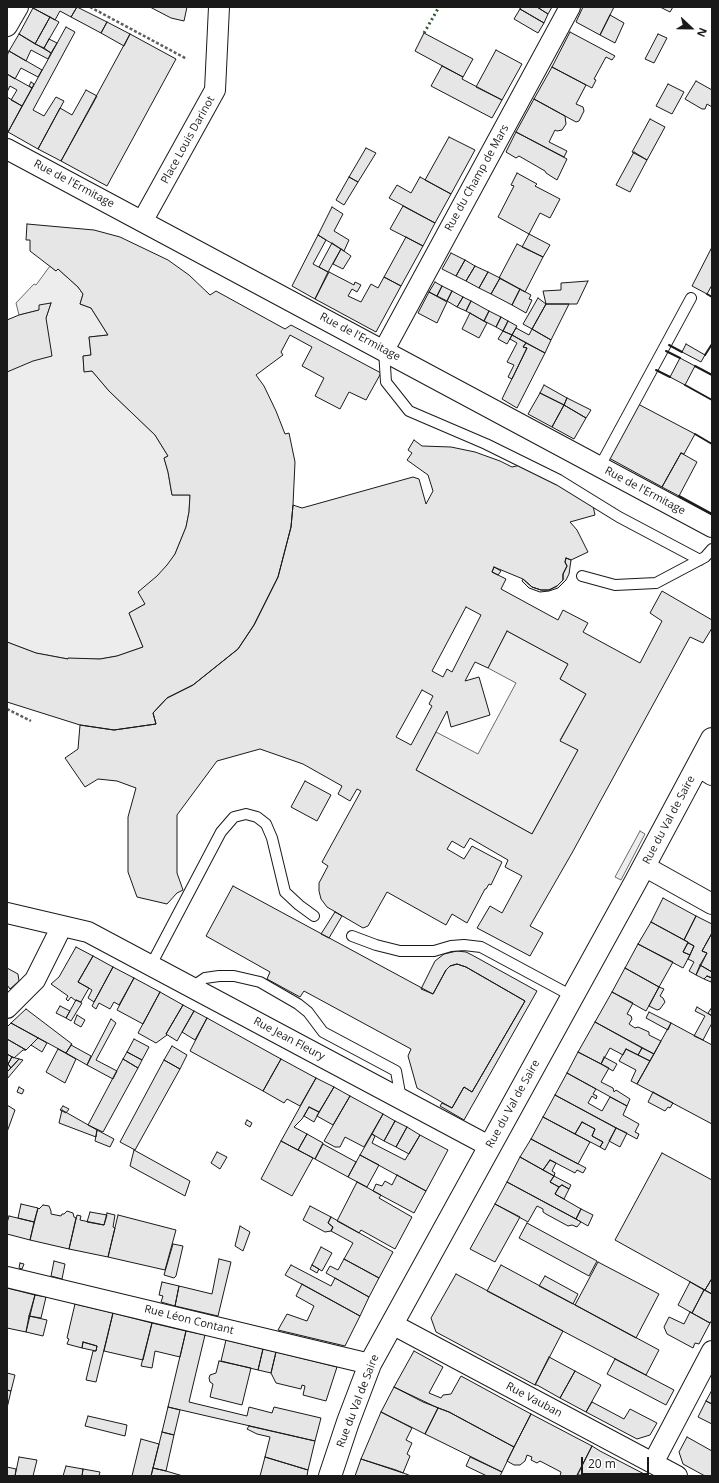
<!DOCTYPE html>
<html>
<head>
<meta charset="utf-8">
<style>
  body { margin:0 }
  #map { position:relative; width:719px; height:1483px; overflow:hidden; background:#fff; font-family:"Open Sans",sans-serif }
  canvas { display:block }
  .frame { position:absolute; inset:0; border:8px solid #1a1a1a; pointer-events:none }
  .north { position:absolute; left:671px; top:8px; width:40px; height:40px; -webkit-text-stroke:3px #fff; paint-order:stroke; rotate:112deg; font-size:11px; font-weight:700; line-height:16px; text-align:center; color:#1a1a1a }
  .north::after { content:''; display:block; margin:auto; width:14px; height:18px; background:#1a1a1a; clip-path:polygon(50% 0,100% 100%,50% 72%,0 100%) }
  .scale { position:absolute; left:581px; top:1457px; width:68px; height:18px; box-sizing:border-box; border:2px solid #1a1a1a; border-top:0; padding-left:5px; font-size:12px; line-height:14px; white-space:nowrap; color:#1a1a1a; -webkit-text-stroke:3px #fff; paint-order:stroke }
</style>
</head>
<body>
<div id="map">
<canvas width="719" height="1483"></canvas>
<div class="frame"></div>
<div class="north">N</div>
<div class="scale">20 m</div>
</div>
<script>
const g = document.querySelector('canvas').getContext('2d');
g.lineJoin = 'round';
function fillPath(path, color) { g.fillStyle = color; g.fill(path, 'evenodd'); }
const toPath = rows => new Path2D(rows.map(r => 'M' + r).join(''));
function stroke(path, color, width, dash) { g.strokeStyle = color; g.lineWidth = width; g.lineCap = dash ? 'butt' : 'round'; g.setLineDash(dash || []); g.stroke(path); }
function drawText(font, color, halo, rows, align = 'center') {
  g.font = font + ' "Open Sans",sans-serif'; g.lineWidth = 3; g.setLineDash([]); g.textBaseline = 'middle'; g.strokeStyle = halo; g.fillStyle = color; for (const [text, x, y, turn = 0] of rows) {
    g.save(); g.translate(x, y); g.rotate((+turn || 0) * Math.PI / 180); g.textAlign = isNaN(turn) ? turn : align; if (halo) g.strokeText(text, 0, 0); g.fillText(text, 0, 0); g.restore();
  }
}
const built = toPath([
  [50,266,56,271,58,269,78,287,83,294,80,304,91,308,108,335,89,337,91,355,83,356,84,371,92,371,109,391,155,435,168,456,164,458,168,472,172,495,190,495,189,512,186,527,175,554,145,604,129,613,143,647,117,656,100,659,68,659,36,653,7,642,7,372,46,318,51,303,39,310,19,315,16,303,34,284,36,285,50,266],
  [507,631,568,664,560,679,586,694,560,740,578,750,532,834,416,770,436,732,478,754,516,683,488,668,507,631],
  [640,831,645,834,621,880,615,877,640,831]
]);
fillPath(built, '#ededed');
stroke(built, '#6a6a6a', 1);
const building = toPath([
  [33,7,77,7,71,17,60,11,55,20,33,8,33,7],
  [77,7,107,22,101,33,71,17,77,7],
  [150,7,187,7,184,21,171,18,150,7],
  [521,7,537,7,548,14,544,23,520,9,521,7],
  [537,7,552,7,548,14,537,7],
  [583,7,614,7,600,35,576,22,583,7],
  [660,7,673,7,670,12,660,7],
  [33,8,50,17,35,44,19,34,33,8],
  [520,9,544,23,538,33,514,19,520,9],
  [610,15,624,23,615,43,600,35,610,15],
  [50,17,59,22,44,48,35,44,50,17],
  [107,22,130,34,124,46,101,33,107,22],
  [66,27,75,32,33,110,44,116,56,97,64,101,38,149,8,132,66,27],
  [570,32,615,56,612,60,606,57,594,79,596,80,592,88,552,67,570,32],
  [424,33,473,59,463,77,415,51,424,33],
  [19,34,51,53,48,59,31,50,26,61,9,51,19,34],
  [130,34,176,59,107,186,61,161,130,34],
  [658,34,667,38,654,63,645,59,658,34],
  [49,39,57,43,51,53,44,48,49,39],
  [496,50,522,64,502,100,476,87,496,50],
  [9,51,42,70,38,77,21,68,15,79,7,74,7,56,9,51],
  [442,66,463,77,462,79,502,100,492,118,431,86,442,66],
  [552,67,586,85,576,104,583,107,584,111,579,121,576,122,534,99,552,67],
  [7,74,32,88,22,106,11,100,17,90,10,86,7,92,7,74],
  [696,81,712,90,712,107,707,104,705,109,702,109,685,99,696,81],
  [31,82,34,84,32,88,29,86,31,82],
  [668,84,684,92,672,114,656,106,668,84],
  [86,90,97,96,61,161,38,149,60,108,72,115,86,90],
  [7,97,22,106,8,132,7,132,7,97],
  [534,99,565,116,566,124,562,130,557,131,555,130,549,142,567,151,564,157,516,132,534,99],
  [650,119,665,127,647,160,632,152,650,119],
  [516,132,567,159,557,180,546,173,545,171,519,156,516,158,506,152,516,132],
  [449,137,475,150,451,194,425,180,449,137],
  [366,148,376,153,358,182,349,177,366,148],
  [634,152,647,160,630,192,616,185,634,152],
  [517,173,537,184,535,186,560,199,550,218,540,213,529,234,498,217,514,186,511,185,517,173],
  [349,177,358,182,344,205,336,200,349,177],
  [420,177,451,194,435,223,389,198,397,185,411,193,420,177],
  [403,206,435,223,423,246,390,229,403,206],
  [332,207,343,214,334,231,349,240,344,251,318,235,332,207],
  [27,224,94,230,120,237,168,260,189,275,210,295,216,291,285,329,291,325,381,373,366,400,349,392,340,409,315,396,324,378,302,366,312,347,290,335,281,352,283,355,256,375,264,386,276,411,285,434,289,433,295,462,293,505,291,527,278,577,254,625,238,649,193,685,167,698,153,713,156,724,114,730,80,725,7,702,7,642,36,653,68,659,68,658,100,659,117,656,143,647,129,613,145,604,138,592,157,576,167,565,175,554,186,527,189,512,190,495,172,495,168,472,164,458,168,456,155,435,109,391,92,371,84,372,83,356,91,355,89,337,108,335,91,308,80,304,83,294,78,287,58,269,56,271,30,251,30,240,26,240,27,224],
  [529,234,550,245,543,257,522,247,529,234],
  [318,235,326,240,313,264,328,272,315,299,292,286,318,235],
  [406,237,423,246,401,286,384,277,406,237],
  [332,243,341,249,328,272,319,267,332,243],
  [517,244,543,257,525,292,499,278,517,244],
  [712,247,712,285,707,294,692,286,712,247],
  [341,249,351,256,343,269,333,264,341,249],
  [451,253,465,260,456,276,442,269,451,253],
  [465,260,475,266,466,281,456,276,465,260],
  [475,266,488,272,479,288,466,281,475,266],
  [329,272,354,285,355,282,361,285,357,292,352,289,348,296,361,302,371,284,378,288,384,277,401,286,376,332,315,299,329,272],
  [488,272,500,278,491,294,479,288,488,272],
  [500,278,520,289,512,305,491,294,500,278],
  [588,281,577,304,546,304,543,291,561,290,561,283,588,281],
  [435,282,442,286,437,296,429,292,435,282],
  [442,286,452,291,447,301,437,296,442,286],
  [520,289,531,295,529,299,532,300,526,313,512,305,520,289],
  [452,291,463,297,457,307,447,301,452,291],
  [429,292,447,302,437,323,418,313,429,292],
  [463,297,471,301,466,311,457,307,463,297],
  [538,298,546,304,532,329,523,324,538,298],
  [471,301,489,311,484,321,466,311,471,301],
  [51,303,46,318,52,356,33,361,7,372,7,320,19,315,39,310,39,305,51,303],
  [546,304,569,304,551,340,532,329,546,304],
  [489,311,501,317,496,327,484,321,489,311],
  [470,313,487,323,479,338,462,329,470,313],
  [501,317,508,321,503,331,496,327,501,317],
  [508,321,517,326,512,335,503,331,508,321],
  [516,328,529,335,532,329,551,340,545,353,512,335,516,328],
  [503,331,512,335,507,344,498,339,503,331],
  [512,335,526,343,523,347,527,348,512,379,508,377,514,365,507,362,517,343,510,339,512,335],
  [526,343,545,353,517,408,502,399,527,348,523,347,526,343],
  [686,344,705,355,701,362,682,352,686,344],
  [680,358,695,366,685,385,670,377,680,358],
  [544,385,567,398,564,405,540,393,544,385],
  [540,393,564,405,552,427,528,414,540,393],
  [567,398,591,410,586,418,564,405,567,398],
  [638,404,695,434,684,454,681,453,662,487,609,458,638,404],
  [564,405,586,418,574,439,552,427,564,405],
  [414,440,422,446,451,447,475,452,500,461,512,467,525,464,592,501,595,515,570,522,577,530,588,552,571,560,566,558,565,562,567,566,563,574,563,580,557,586,549,590,541,590,532,587,523,579,494,567,492,572,506,579,501,589,558,620,563,610,588,623,583,632,640,663,662,621,650,613,662,591,712,620,712,628,703,643,690,637,572,853,530,926,543,933,530,956,477,928,490,906,502,913,522,876,505,867,508,860,470,838,464,848,452,841,447,849,464,859,472,846,502,862,491,885,489,884,486,889,485,889,467,923,452,914,446,925,387,892,368,926,363,928,327,907,321,899,319,891,319,883,328,866,322,862,361,791,357,789,350,801,338,794,342,786,303,764,260,749,217,761,177,815,177,873,183,890,177,893,167,904,137,897,128,872,128,817,136,788,117,781,98,779,85,787,65,758,78,749,80,725,114,730,156,724,153,713,167,698,193,685,238,649,254,625,278,577,291,527,293,505,302,508,413,477,419,479,426,504,433,491,428,475,407,460,412,453,408,450,414,440],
  [466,607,481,615,452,672,447,669,443,677,432,671,466,607],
  [507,631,568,664,560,679,586,694,560,741,578,750,532,834,416,770,447,711,451,727,490,715,479,677,465,681,475,662,488,668,507,631],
  [422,690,433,696,429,704,432,706,411,745,396,737,422,690],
  [681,453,697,462,679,496,662,487,681,453],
  [566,558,571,560,569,574,566,580,558,588,549,591,540,592,529,588,522,581,523,579,532,587,541,590,549,590,557,586,563,580,563,574,567,566,565,562,566,558],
  [494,567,501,571,498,575,492,572,494,567],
  [305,781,331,795,317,821,291,807,305,781],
  [233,886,433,994,446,970,450,966,457,964,466,967,525,1001,472,1092,464,1087,452,1108,417,1088,408,1056,411,1049,304,991,300,997,267,979,270,972,206,936,233,886],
  [663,898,696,916,684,940,651,922,663,898],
  [335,912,342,916,329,938,321,934,335,912],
  [696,916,712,924,712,933,702,951,707,953,696,975,689,971,694,962,688,959,694,946,684,940,696,916],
  [651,922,688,942,683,952,690,955,683,968,638,944,651,922],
  [712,933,712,972,700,965,707,953,702,951,712,933],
  [688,943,694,946,690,955,683,952,688,943],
  [638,944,673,962,659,987,625,968,638,944],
  [76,947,93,956,78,982,89,988,81,1002,76,1000,76,1001,71,997,68,1001,66,999,68,996,51,984,59,977,76,947],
  [457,951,466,952,472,955,537,991,464,1120,440,1106,442,1103,452,1108,464,1087,472,1092,525,1001,466,967,457,964,450,966,446,970,433,994,421,989,435,961,444,954,457,951],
  [93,956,113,967,94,1002,88,998,92,990,78,982,93,956],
  [700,965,712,972,712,978,707,976,704,979,696,975,700,965],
  [113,967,134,978,119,1005,114,1002,110,1009,99,1003,96,1009,92,1006,113,967],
  [7,968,18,974,19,981,10,989,7,985,7,968],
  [625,968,659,987,646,1011,612,992,625,968],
  [707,976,712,978,711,982,704,979,707,976],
  [134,978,160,992,143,1024,117,1010,134,978],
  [659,987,664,989,660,996,663,998,665,1002,660,1009,657,1010,649,1006,659,987],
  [160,992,183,1005,166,1034,167,1035,156,1043,138,1033,160,992],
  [612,992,633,1003,627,1014,631,1016,632,1019,629,1024,635,1028,638,1027,649,1032,649,1035,661,1041,654,1054,595,1022,612,992],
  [76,1000,82,1003,71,1021,66,1018,76,1000],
  [183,1005,194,1011,177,1041,166,1034,183,1005],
  [60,1006,70,1011,66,1018,56,1013,60,1006],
  [697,1007,712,1016,712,1023,703,1040,694,1036,705,1016,695,1011,697,1007],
  [712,1007,712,1016,708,1013,712,1007],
  [26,1009,72,1044,66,1053,11,1023,26,1009],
  [194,1011,207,1018,195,1040,182,1032,194,1011],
  [649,1012,671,1023,668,1030,646,1018,649,1012],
  [77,1015,85,1020,81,1027,74,1023,77,1015],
  [207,1018,281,1059,263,1091,190,1051,207,1018],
  [111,1019,116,1023,96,1060,117,1071,113,1079,87,1065,111,1019],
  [595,1022,642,1048,638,1055,626,1049,623,1055,610,1048,601,1064,578,1052,595,1022],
  [11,1023,38,1038,26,1050,7,1039,7,1027,11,1023],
  [671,1023,712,1045,712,1124,637,1084,671,1023],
  [38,1038,47,1043,42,1052,31,1045,38,1038],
  [7,1039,26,1050,23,1050,14,1058,7,1054,7,1039],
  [134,1039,149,1047,142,1060,127,1052,134,1039],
  [71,1045,91,1056,87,1065,66,1053,71,1045],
  [172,1046,187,1055,180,1069,164,1060,172,1046],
  [642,1048,654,1054,650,1061,638,1055,642,1048],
  [58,1049,76,1059,65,1083,46,1072,58,1049],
  [626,1049,650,1061,637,1084,631,1081,636,1070,619,1061,626,1049],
  [127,1052,142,1060,138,1068,123,1059,127,1052],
  [578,1052,609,1068,601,1082,613,1088,614,1092,616,1090,630,1099,627,1106,567,1073,578,1052],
  [7,1054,12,1057,8,1064,11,1068,7,1072,7,1054],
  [12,1057,19,1059,11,1068,8,1064,12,1057],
  [604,1057,617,1064,613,1071,601,1064,604,1057],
  [19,1059,23,1060,7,1079,7,1072,19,1059],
  [123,1059,138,1068,103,1132,88,1125,123,1059],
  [281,1059,316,1078,300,1106,287,1099,284,1103,263,1091,281,1059],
  [164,1060,180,1069,135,1150,120,1142,164,1060],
  [567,1073,596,1089,593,1094,597,1096,596,1099,592,1096,588,1103,602,1111,610,1097,627,1106,623,1115,639,1124,635,1132,639,1134,637,1139,555,1095,567,1073],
  [316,1078,334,1087,319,1112,309,1107,302,1119,294,1127,307,1134,298,1150,281,1141,316,1078],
  [19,1087,24,1090,22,1094,17,1092,19,1087],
  [334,1087,350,1096,333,1125,317,1116,334,1087],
  [653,1092,673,1103,670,1108,668,1107,665,1111,648,1102,653,1092],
  [555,1095,616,1128,605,1150,600,1147,603,1142,592,1136,595,1129,582,1122,575,1134,543,1117,555,1095],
  [350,1096,383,1114,364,1147,345,1137,340,1147,335,1147,324,1141,350,1096],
  [7,1105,15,1110,7,1132,7,1105],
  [63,1106,69,1109,66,1113,60,1110,63,1106],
  [309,1107,319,1112,314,1122,304,1116,309,1107],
  [62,1110,97,1130,96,1137,59,1123,62,1110],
  [383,1114,395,1121,384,1141,372,1134,383,1114],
  [543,1117,590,1142,578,1164,531,1139,543,1117],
  [247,1120,252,1123,250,1127,245,1124,247,1120],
  [395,1121,407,1127,396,1147,384,1141,395,1121],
  [582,1122,595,1129,592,1136,603,1142,600,1147,575,1134,582,1122],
  [407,1127,420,1135,409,1154,396,1147,407,1127],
  [616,1128,627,1133,620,1147,609,1141,616,1128],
  [97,1130,114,1139,110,1147,95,1141,97,1130],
  [307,1134,323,1143,315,1159,298,1150,307,1134],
  [372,1134,375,1136,372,1143,405,1160,420,1135,448,1150,426,1191,360,1155,372,1134],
  [531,1139,586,1168,583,1173,577,1170,575,1173,550,1160,543,1170,520,1157,531,1139],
  [281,1141,313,1158,292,1196,261,1179,281,1141],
  [323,1144,356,1162,348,1177,315,1159,323,1144],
  [134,1150,190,1181,185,1196,130,1166,134,1150],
  [217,1152,227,1157,220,1169,211,1163,217,1152],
  [662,1153,712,1180,712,1281,711,1280,705,1290,615,1240,662,1153],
  [360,1155,379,1165,367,1187,348,1177,360,1155],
  [520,1157,554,1176,550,1182,559,1187,555,1194,581,1209,576,1219,507,1182,520,1157],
  [550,1160,556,1163,552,1171,555,1173,554,1176,543,1170,550,1160],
  [397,1175,426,1191,414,1213,373,1191,376,1184,382,1186,385,1181,392,1185,397,1175],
  [554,1176,571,1185,569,1189,562,1185,559,1187,550,1182,554,1176],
  [357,1182,381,1195,379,1198,412,1217,395,1249,361,1230,359,1233,337,1221,357,1182],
  [507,1182,576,1219,581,1222,577,1227,572,1225,568,1226,546,1214,543,1212,543,1209,537,1206,528,1222,495,1204,507,1182],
  [562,1185,569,1189,564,1199,555,1194,559,1187,562,1185],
  [21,1204,38,1208,34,1222,18,1218,21,1204],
  [495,1204,520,1217,495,1262,470,1249,495,1204],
  [43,1205,49,1206,51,1211,51,1214,61,1216,62,1214,64,1214,67,1211,73,1213,74,1217,76,1218,69,1249,30,1240,38,1208,39,1209,43,1205],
  [310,1206,331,1217,328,1223,333,1227,331,1231,325,1232,303,1220,310,1206],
  [581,1209,593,1215,588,1226,576,1219,581,1209],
  [90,1212,107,1215,104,1225,87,1222,90,1212],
  [107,1213,115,1215,113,1227,115,1228,108,1257,69,1249,77,1215,81,1216,80,1220,104,1225,107,1213],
  [118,1215,176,1230,165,1270,108,1257,118,1215],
  [9,1216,34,1222,30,1240,7,1234,7,1223,9,1216],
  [331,1217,393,1252,379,1278,344,1259,353,1243,331,1231,333,1227,328,1223,331,1217],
  [527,1223,597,1261,589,1276,519,1238,527,1223],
  [240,1226,250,1232,243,1251,235,1246,240,1226],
  [173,1244,183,1246,176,1276,174,1278,164,1275,173,1244],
  [321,1247,332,1253,322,1271,312,1265,321,1247],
  [219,1259,231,1262,218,1316,175,1306,179,1286,212,1294,219,1259],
  [344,1259,379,1278,369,1297,326,1273,330,1266,338,1270,344,1259],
  [54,1261,65,1264,62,1279,51,1276,54,1261],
  [598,1262,659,1294,636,1338,575,1305,598,1262],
  [20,1263,24,1264,22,1269,19,1268,20,1263],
  [291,1265,331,1286,335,1278,369,1297,360,1316,285,1275,291,1265],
  [312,1265,319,1269,317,1273,310,1269,312,1265],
  [501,1265,659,1350,646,1375,487,1291,501,1265],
  [456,1274,563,1331,535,1385,436,1332,431,1318,456,1274],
  [545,1276,578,1294,573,1304,539,1286,545,1276],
  [711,1280,712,1281,712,1294,705,1290,711,1280],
  [162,1282,179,1286,175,1306,161,1302,163,1296,159,1295,162,1282],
  [690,1282,704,1290,692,1313,678,1305,690,1282],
  [302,1284,360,1316,345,1346,278,1330,287,1314,307,1321,314,1306,296,1296,302,1284],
  [7,1288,35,1295,26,1332,7,1328,7,1288],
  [704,1290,712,1294,712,1320,710,1323,692,1313,704,1290],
  [35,1295,46,1297,41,1318,29,1316,35,1295],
  [75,1304,113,1313,96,1382,86,1380,93,1351,96,1351,97,1346,83,1342,82,1348,67,1344,69,1339,67,1338,75,1304],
  [690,1312,710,1323,699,1344,695,1343,693,1348,667,1334,664,1327,669,1317,684,1324,690,1312],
  [113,1313,152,1323,143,1360,104,1351,113,1313],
  [29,1316,47,1320,43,1336,26,1332,29,1316],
  [152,1323,186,1331,180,1357,155,1351,152,1368,141,1366,152,1323],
  [186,1331,205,1335,189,1402,247,1416,249,1407,272,1413,274,1407,321,1418,315,1441,168,1407,186,1331],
  [226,1340,263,1349,258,1370,221,1361,226,1340],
  [83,1342,97,1346,96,1351,82,1348,83,1342],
  [263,1349,276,1352,271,1373,258,1370,263,1349],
  [414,1351,443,1367,429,1393,441,1398,443,1395,451,1394,461,1376,531,1414,514,1447,449,1412,423,1402,394,1387,414,1351],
  [276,1352,337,1367,326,1401,303,1395,305,1386,302,1385,301,1389,276,1383,271,1373,276,1352],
  [549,1357,575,1371,560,1398,537,1385,535,1385,549,1357],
  [615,1359,674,1390,666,1405,607,1374,615,1359],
  [219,1361,251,1368,242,1405,210,1397,213,1384,210,1382,209,1378,210,1375,216,1373,219,1361],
  [575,1371,601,1385,586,1412,560,1398,575,1371],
  [7,1373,15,1375,11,1391,7,1390,7,1373],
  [394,1387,438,1408,425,1434,381,1412,394,1387],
  [7,1390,11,1391,7,1408,7,1390],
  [712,1390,712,1404,706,1401,712,1390],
  [706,1401,712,1404,712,1424,698,1417,706,1401],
  [592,1402,624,1419,630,1409,657,1423,650,1435,637,1439,586,1412,592,1402],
  [168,1407,180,1410,174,1435,162,1432,168,1407],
  [438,1408,449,1412,514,1447,502,1472,425,1434,438,1408],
  [381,1412,412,1428,406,1440,412,1443,407,1454,410,1456,403,1473,361,1459,381,1412],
  [531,1414,592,1446,577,1476,560,1476,561,1472,540,1461,537,1463,531,1460,532,1457,527,1455,525,1461,520,1465,514,1465,507,1461,531,1414],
  [88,1416,127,1425,125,1436,85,1426,88,1416],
  [249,1426,315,1441,308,1470,265,1457,270,1437,257,1434,247,1429,249,1426],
  [162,1432,174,1435,166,1471,153,1468,162,1432],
  [687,1437,712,1451,712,1476,705,1476,683,1464,679,1452,687,1437],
  [141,1439,159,1444,151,1476,132,1476,141,1439],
  [592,1446,600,1451,648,1476,577,1475,592,1446],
  [19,1457,37,1460,33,1476,15,1476,19,1457],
  [265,1457,308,1470,307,1476,260,1476,265,1457],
  [470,1457,502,1472,500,1476,487,1476,466,1466,470,1457],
  [361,1459,396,1470,411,1476,355,1476,361,1459],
  [66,1466,83,1469,82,1476,63,1476,66,1466],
  [7,1467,16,1469,15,1476,7,1476,7,1467],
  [153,1468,166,1471,183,1476,151,1476,153,1468],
  [83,1469,100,1472,99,1476,82,1476,83,1469]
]);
fillPath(building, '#e6e6e6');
stroke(building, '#1a1a1a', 1);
const lane = toPath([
  [384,350,386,382,409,411,486,444,559,480,619,517,700,560],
  [600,466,691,298],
  [582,576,615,585,656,583,705,557,712,549],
  [352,936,376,945,400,951,434,951,451,946,464,945,481,947,572,996],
  [151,965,221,832,234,817,246,814,257,817,266,824,272,838,285,892,299,905,314,916],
  [192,987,205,978,219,976,234,976,260,982,298,1004,308,1012,323,1032,396,1071,401,1099]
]);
const street = toPath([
  [7,26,18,7],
  [7,149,712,527],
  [143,220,215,90,219,7],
  [384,350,570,7],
  [698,766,712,775],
  [644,866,712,904],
  [7,913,88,932,489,1146],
  [7,1008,35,980,62,926],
  [7,1277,370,1364],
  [392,1324,677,1476],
  [653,1463,712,1351]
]);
const secondary = toPath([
  [330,1476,348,1422,370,1364,636,881,712,739]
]);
stroke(lane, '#1a1a1a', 12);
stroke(street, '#1a1a1a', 22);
stroke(secondary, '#1a1a1a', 24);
stroke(toPath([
  [90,7,187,59],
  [7,709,31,721]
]), '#5f5f5f', 2.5, [3, 2]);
stroke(lane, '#fff', 10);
stroke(street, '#fff', 20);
stroke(secondary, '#fff', 22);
stroke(toPath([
  [424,33,439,7]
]), '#2b5a34', 3, [2, 3]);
stroke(toPath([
  [707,294,712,297],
  [669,345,682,352],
  [666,351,680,358],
  [705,355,712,344],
  [695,366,712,375],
  [656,370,670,377],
  [685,385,712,400],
  [695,434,712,444],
  [679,496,712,514]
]), '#1a1a1a', 2);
drawText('11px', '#1a1a1a', '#fff', [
  ["Place Louis Darinot",188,140,-61],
  ["Rue du Champ de Mars",477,178,-61],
  ["Rue de l'Ermitage",74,184,28],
  ["Rue de l'Ermitage",360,337,28],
  ["Rue de l'Ermitage",645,491,28],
  ["Rue du Val de Saire",669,820,-62],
  ["Rue Jean Fleury",289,1039,28],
  ["Rue du Val de Saire",513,1104,-61],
  ["Rue Léon Contant",189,1320,14],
  ["Rue Vauban",534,1400,28],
  ["Rue du Val de Saire",358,1401,-69]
]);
</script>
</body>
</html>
